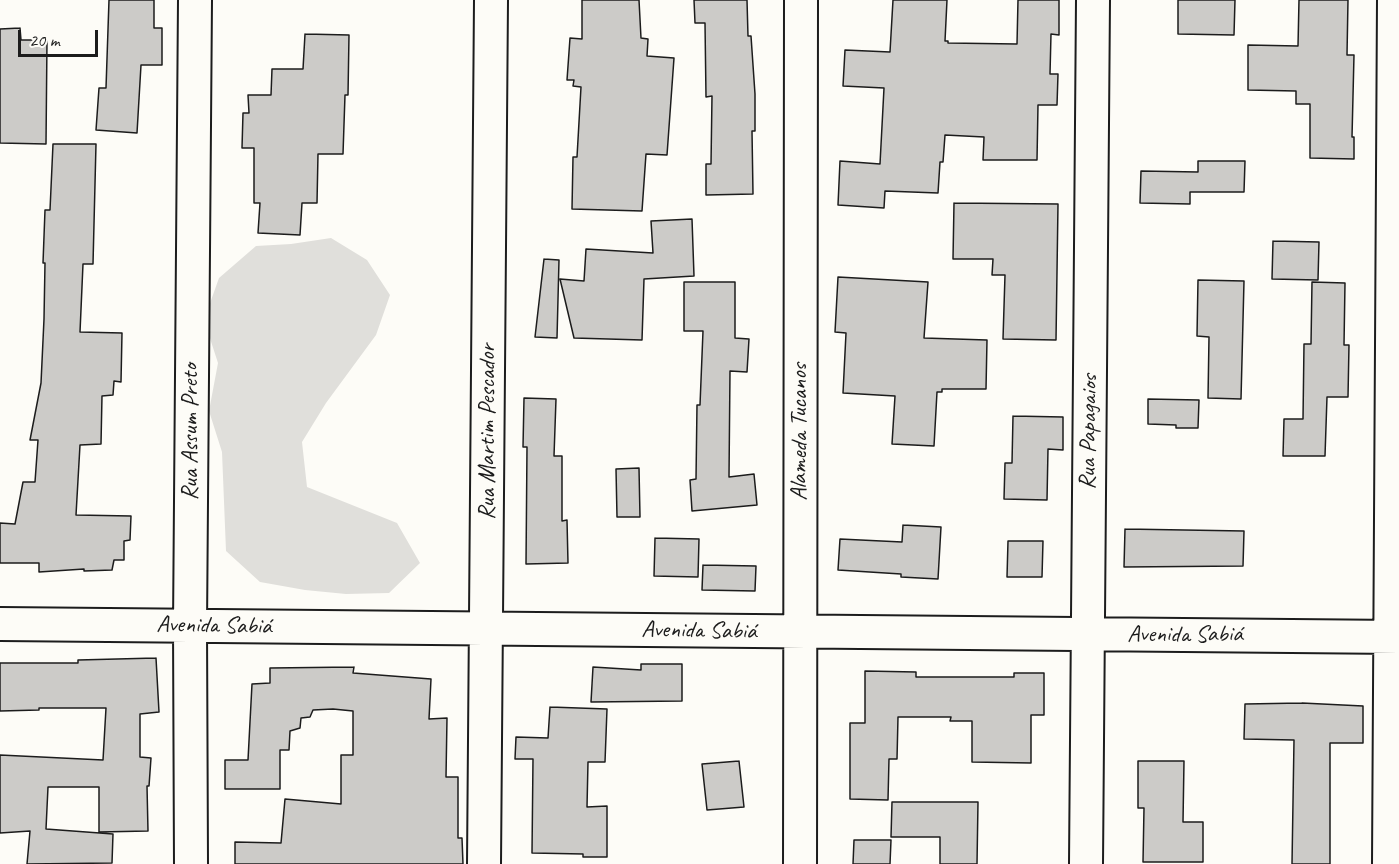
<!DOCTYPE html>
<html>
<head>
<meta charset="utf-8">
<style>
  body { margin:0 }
  #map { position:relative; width:1399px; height:864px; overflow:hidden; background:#fdfcf7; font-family:Caveat,sans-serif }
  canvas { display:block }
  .scale { position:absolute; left:18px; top:30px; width:80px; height:27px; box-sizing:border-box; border:3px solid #1c1c1c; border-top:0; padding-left:8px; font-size:18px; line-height:21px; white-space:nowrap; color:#1c1c1c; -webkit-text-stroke:4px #fdfcf7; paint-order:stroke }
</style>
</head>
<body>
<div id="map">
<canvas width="1399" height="864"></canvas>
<div class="scale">20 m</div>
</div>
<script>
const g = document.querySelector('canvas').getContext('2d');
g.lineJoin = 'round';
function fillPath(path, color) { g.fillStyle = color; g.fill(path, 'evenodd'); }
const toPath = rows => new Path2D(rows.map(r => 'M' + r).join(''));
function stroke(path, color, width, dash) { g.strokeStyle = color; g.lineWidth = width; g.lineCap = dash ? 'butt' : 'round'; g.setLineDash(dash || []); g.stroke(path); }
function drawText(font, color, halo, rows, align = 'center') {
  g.font = font + ' Caveat,sans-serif'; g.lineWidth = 4.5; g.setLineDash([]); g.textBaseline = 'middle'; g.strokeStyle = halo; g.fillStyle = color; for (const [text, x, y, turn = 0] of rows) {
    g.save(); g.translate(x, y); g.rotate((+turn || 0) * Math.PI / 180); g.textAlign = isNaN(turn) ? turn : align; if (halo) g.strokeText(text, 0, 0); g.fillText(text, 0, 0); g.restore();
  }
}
fillPath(toPath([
  [331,238,367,260,390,295,376,335,326,403,302,442,307,487,397,523,420,563,389,593,346,594,305,590,260,582,226,551,222,452,209,411,218,363,204,320,219,278,256,246,291,244]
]), '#e0dfdb');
const building = toPath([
  [109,0,154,0,154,28,162,28,162,65,141,65,137,133,96,130,99,88,106,88,109,0],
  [582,0,639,0,641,38,648,39,647,56,674,58,667,155,646,154,642,211,572,209,573,157,577,157,581,87,573,86,574,80,567,80,570,38,582,39,582,0],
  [694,0,747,0,748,36,751,36,755,94,755,131,752,131,753,194,706,195,706,164,711,164,712,96,706,97,705,23,695,23,694,0],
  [893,0,947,0,945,41,948,41,948,43,1017,44,1018,0,1059,0,1059,35,1051,34,1050,74,1058,74,1057,105,1038,105,1037,160,983,160,984,137,945,135,943,162,940,162,938,193,885,191,884,208,838,205,840,161,880,164,884,88,843,86,845,50,890,52,893,0],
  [1178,0,1235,0,1234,35,1178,34,1178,0],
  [1299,0,1348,0,1347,55,1354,55,1352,137,1354,137,1354,159,1310,158,1310,104,1296,104,1296,91,1248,90,1248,45,1298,46,1299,0],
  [20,28,21,40,47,40,46,144,0,143,0,29,20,28],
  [305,34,349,35,348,95,345,95,343,154,318,154,317,203,302,203,300,235,258,233,260,203,254,203,254,148,242,148,243,113,249,113,248,95,271,95,272,69,303,69,305,34],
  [53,144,96,144,93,264,83,264,80,332,122,333,121,382,114,381,113,395,102,396,101,444,80,445,76,515,131,516,130,540,124,541,124,560,114,560,112,570,84,571,84,569,39,572,39,563,0,563,0,523,15,524,23,482,35,482,38,440,30,440,41,383,44,319,45,263,43,263,45,210,50,210,53,144],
  [1198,161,1245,161,1244,192,1190,192,1190,204,1140,203,1141,171,1198,172,1198,161],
  [954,203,1058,204,1056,340,1003,339,1005,275,992,275,993,259,953,259,954,203],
  [692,219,694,276,644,279,642,340,574,338,560,279,584,281,586,249,653,253,651,221,692,219],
  [1273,241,1319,242,1318,280,1272,279,1273,241],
  [544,259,559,260,557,338,535,337,544,259],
  [838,277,928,282,924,338,987,340,986,389,942,389,942,392,937,392,934,446,892,444,895,396,843,393,846,333,835,332,838,277],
  [1198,280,1244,281,1241,399,1208,398,1209,337,1197,336,1198,280],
  [684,282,735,282,735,338,749,339,747,372,730,371,729,477,754,474,757,505,692,511,690,480,696,479,697,405,700,405,703,331,684,331,684,282],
  [1312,282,1345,283,1344,345,1349,345,1348,397,1327,397,1325,456,1283,456,1284,419,1303,419,1304,344,1311,344,1312,282],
  [524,398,556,399,554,456,562,456,562,521,567,520,568,563,526,564,527,447,523,447,524,398],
  [1148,399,1199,400,1198,428,1176,428,1176,425,1148,424,1148,399],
  [1013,416,1063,417,1063,450,1048,449,1047,500,1004,499,1005,463,1012,463,1013,416],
  [639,468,640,517,617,517,616,469,639,468],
  [903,525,941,527,938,579,901,577,901,574,838,570,840,539,902,542,903,525],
  [1125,529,1244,531,1243,566,1124,567,1125,529],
  [655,538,699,539,698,577,654,576,655,538],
  [1008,541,1043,541,1042,577,1007,577,1008,541],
  [703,565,756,566,755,591,702,590,703,565],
  [156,658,159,712,140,714,140,757,151,758,149,786,147,786,148,831,99,832,99,787,48,787,46,829,113,834,112,863,27,864,30,831,0,833,0,755,103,760,106,708,39,708,39,710,0,711,0,663,78,663,78,660,156,658],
  [641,664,682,664,682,701,591,702,593,667,641,670,641,664],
  [354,667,353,673,431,679,429,719,447,718,446,777,458,777,458,838,462,838,463,864,235,864,235,842,281,843,285,799,341,804,341,755,353,755,353,711,333,709,313,710,310,717,301,718,300,728,290,731,289,750,280,750,280,789,225,789,225,760,248,760,252,684,270,683,270,668,354,667],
  [865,671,916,672,916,677,1014,677,1014,673,1044,673,1044,715,1031,715,1031,763,972,762,972,721,950,721,951,717,898,717,897,759,889,759,888,800,850,799,850,723,865,723,865,671],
  [1302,703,1363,706,1363,743,1330,743,1330,864,1292,864,1294,740,1244,739,1245,704,1302,703],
  [550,707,607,709,605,762,588,762,587,807,607,806,607,857,583,857,583,854,532,853,533,759,515,759,516,737,548,738,550,707],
  [739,761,744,807,707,810,702,764,739,761],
  [1138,761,1184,761,1183,822,1203,822,1203,862,1143,862,1144,808,1138,808,1138,761],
  [892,802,978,802,977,864,940,864,940,837,891,837,892,802],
  [854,840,891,840,890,864,853,864,854,840]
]);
fillPath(building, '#cccbc8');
stroke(building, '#1c1c1c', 1.5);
const street = toPath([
  [0,624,1399,637],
  [191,864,190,626,195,0],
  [484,864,491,0],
  [800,864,801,0],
  [1086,864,1093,0],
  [1389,864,1394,0]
]);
stroke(street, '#1c1c1c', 36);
stroke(street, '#fdfcf7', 32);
drawText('24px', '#1c1c1c', '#fdfcf7', [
  ["Rua Assum Preto",191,432,-90],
  ["Rua Martim Pescador",488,432,-90],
  ["Alameda Tucanos",800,432,-90],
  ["Rua Papagaios",1089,432,-89],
  ["Avenida Sabiá",214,626,1],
  ["Avenida Sabiá",699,631,1],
  ["Avenida Sabiá",1185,635]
]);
</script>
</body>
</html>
